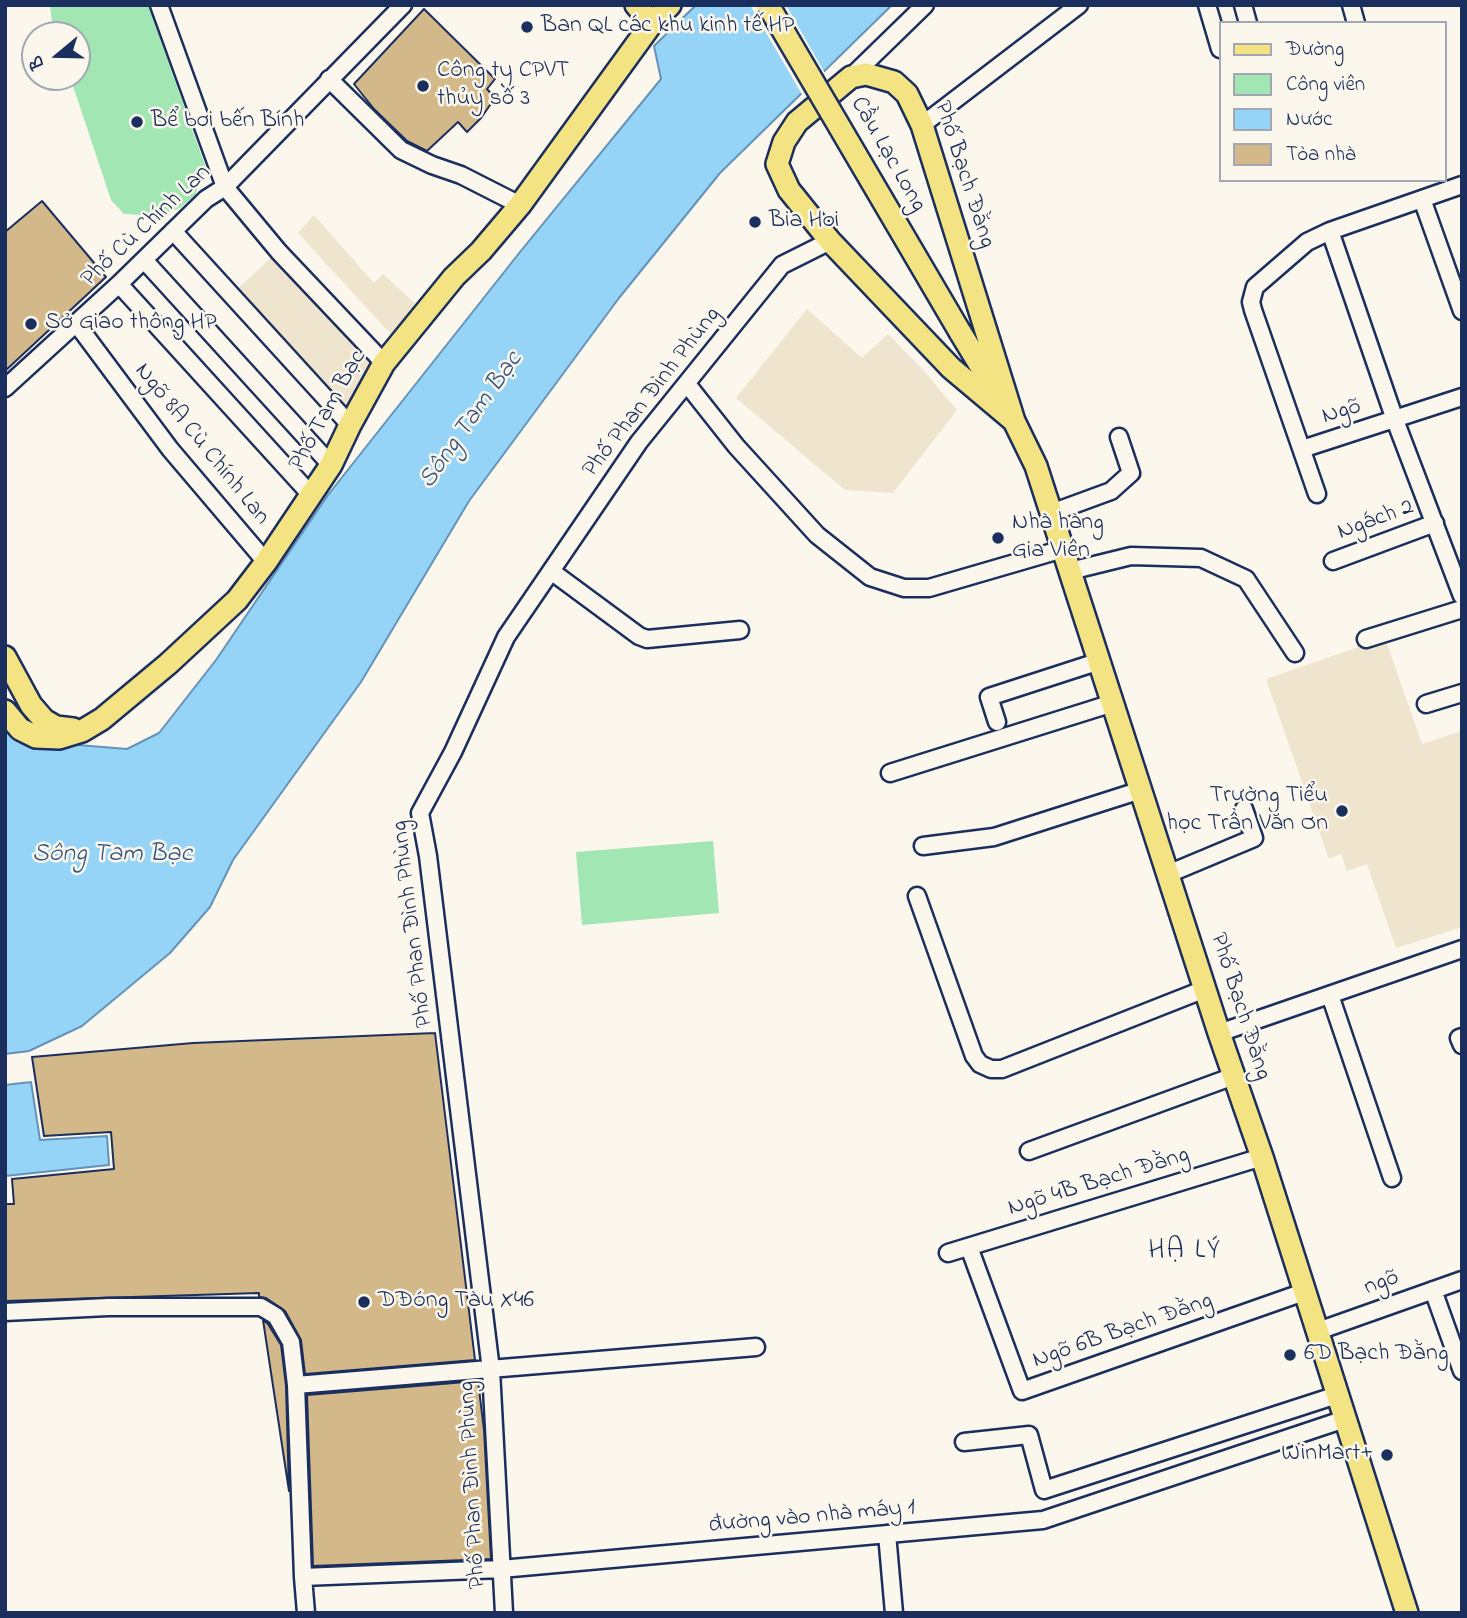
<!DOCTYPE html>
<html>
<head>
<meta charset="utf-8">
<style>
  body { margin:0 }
  #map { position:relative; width:1467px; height:1618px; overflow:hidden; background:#fbf7ec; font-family:"Indie Flower",sans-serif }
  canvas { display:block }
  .frame { position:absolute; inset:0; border:7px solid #1b2f5e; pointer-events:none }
  .legend { position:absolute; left:1219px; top:21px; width:228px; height:161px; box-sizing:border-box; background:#fbf7ec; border:2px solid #a1a7b3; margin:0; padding:9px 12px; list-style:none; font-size:21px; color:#1b2f5e }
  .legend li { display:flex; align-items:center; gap:14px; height:35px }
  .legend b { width:35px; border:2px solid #a1a7b3 }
  .north { position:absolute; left:21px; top:21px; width:70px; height:70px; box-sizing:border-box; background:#fbf7ec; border:2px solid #a1a7b3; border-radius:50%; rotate:251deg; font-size:19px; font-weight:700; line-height:28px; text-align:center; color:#1b2f5e }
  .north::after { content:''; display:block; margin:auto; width:24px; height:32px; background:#1b2f5e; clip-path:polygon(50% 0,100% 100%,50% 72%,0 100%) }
</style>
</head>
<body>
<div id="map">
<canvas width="1467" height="1618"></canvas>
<div class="frame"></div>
<ul class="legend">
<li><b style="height:9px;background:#f4e382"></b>Đường</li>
<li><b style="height:19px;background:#a1e6b3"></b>Công viên</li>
<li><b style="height:19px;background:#95d4f6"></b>Nước</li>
<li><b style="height:19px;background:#d3b889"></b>Tòa nhà</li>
</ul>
<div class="north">B</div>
</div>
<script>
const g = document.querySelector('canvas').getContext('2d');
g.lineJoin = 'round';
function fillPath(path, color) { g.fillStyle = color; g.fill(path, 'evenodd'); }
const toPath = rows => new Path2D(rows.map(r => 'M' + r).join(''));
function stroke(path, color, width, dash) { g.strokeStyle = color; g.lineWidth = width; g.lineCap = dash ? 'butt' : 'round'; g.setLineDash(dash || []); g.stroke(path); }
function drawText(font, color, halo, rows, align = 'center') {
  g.font = font + ' "Indie Flower",sans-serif'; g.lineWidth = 5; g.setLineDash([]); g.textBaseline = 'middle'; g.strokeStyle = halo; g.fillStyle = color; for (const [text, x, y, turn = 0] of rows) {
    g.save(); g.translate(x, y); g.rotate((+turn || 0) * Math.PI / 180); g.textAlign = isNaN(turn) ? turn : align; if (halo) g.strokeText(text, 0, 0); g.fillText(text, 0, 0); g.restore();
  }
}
fillPath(toPath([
  [314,215,374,283,383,274,421,309,397,341,298,233],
  [274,255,371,366,345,418,232,294],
  [807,309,862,358,888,334,923,370,957,410,893,493,845,490,736,398],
  [1385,638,1422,744,1462,731,1462,927,1396,948,1367,864,1347,871,1341,854,1329,859,1266,679]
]), '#efe4ce');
fillPath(toPath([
  [50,5,148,5,206,168,195,195,180,208,157,216,124,214,111,200,70,77,77,77,77,35,56,35,52,23],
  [713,841,719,913,582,925,576,852]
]), '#a1e6b3');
const water = toPath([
  [696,5,892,5,720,173,619,298,469,501,361,682,233,860,210,907,170,953,82,1026,29,1051,5,1054,5,730,29,741,127,749,159,733,216,660,328,495,520,252,661,79,654,46,696,5],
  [31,1082,40,1140,107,1136,109,1165,5,1176,5,1085,31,1082]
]);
fillPath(water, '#95d4f6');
stroke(water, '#6492b9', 2);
fillPath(toPath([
  [750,5,786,5,826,75,804,98]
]), '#fbf7ec');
const building = toPath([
  [424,9,495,79,487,89,495,98,481,118,467,132,458,122,427,151,407,141,374,109,354,84,424,9],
  [42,201,106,277,5,371,5,232,42,201],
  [435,1033,475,1360,305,1374,301,1340,285,1311,266,1298,259,1297,259,1293,5,1301,5,1204,14,1204,12,1179,114,1169,111,1132,44,1136,32,1057,193,1043,435,1033],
  [263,1320,268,1324,281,1345,286,1386,289,1491,263,1320],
  [478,1381,484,1430,491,1559,313,1566,307,1395,478,1381]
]);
fillPath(building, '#d3b889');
stroke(building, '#1b2f5e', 2);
const minor = toPath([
  [159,5,225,187,279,252,384,363],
  [1207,5,1220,49],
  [1243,5,1248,23],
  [1351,5,1356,23],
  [851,77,925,5],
  [329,79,401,150,432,165,461,175,520,205],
  [922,125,1079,5],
  [1422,199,1462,311],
  [173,231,350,425],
  [1330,231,1395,420,1462,596],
  [144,260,331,465],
  [119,284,311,495],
  [76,323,170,449,266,562],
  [687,384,736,446,817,535,870,577,904,588,929,588,1063,549],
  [5,388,119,284,206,199,225,187,403,5],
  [1302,449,1462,397],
  [1317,494,1253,310,1251,302,1255,287,1307,242,1330,231,1462,185],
  [1051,513,1111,491,1131,473,1119,437],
  [1333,561,1435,523],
  [551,571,639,636,647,639,740,630],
  [1070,571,1131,556,1201,558,1246,579,1295,653],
  [1366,639,1462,609],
  [1426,704,1462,693],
  [997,722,989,697,1100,661],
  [890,773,1113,703],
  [923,846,994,837,1141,790],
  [1168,874,1254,838,1244,809],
  [917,896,974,1056,980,1064,991,1069,1002,1069,1205,989],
  [1330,995,1392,1178],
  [1219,1033,1462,949],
  [1462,1037,1459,1038,1462,1045],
  [1029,1151,1234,1076],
  [969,1247,1022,1391,1304,1292],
  [948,1253,1262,1157],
  [1433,1290,1462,1371],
  [5,1312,108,1307,261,1307,276,1316,291,1342,296,1385],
  [1318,1331,1462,1280],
  [964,1442,1029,1435,1044,1490,1337,1395],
  [887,1534,894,1613],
  [303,1577,296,1385,756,1347],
  [306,1613,303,1577,501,1569,1043,1520,1345,1419],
  [504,1613,491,1370,428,856,420,813,453,752,506,637,639,442,782,265,830,241]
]);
const major = toPath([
  [636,5,652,23],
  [866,74,894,82,907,94,922,125,1014,421,951,368,830,241,789,190,777,164,784,142,797,122,851,77,866,74],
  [960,332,1014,421,1036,466,1219,1033,1262,1157,1407,1613],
  [5,657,31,705,44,720,56,727,73,729],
  [5,711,20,729,36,737,59,738,82,731,102,719,168,664,237,600,266,562,331,465,350,425,384,363,454,277,481,251,520,205,652,23,670,5]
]);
stroke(minor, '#1b2f5e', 21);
stroke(major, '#1b2f5e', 26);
stroke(minor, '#fbf7ec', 16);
stroke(major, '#f4e382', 21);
const majorBridge = toPath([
  [768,5,960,332]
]);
stroke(majorBridge, '#1b2f5e', 26, []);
stroke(majorBridge, '#f4e382', 21);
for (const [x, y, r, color] of [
  [527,27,7,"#1b2f5e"],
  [423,86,7,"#1b2f5e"],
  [137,122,7,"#1b2f5e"],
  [755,222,7,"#1b2f5e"],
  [31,324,7,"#1b2f5e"],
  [998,538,7,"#1b2f5e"],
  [1342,811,7,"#1b2f5e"],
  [364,1302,7,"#1b2f5e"],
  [1290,1355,7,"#1b2f5e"],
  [1387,1455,7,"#1b2f5e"]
]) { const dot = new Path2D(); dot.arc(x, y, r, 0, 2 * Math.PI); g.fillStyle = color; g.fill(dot); stroke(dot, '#fbf7ec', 2.5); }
drawText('24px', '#1b2f5e', '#fbf7ec', [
  ["Ban QL các khu kinh tế HP",541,27],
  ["Công ty CPVT",437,72],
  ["thủy số 3",437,100],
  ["Bể bơi bến Bính",151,122],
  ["Bia Hoi",769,222],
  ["Sở Giao thông HP",45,324],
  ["Nhà hàng",1012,524],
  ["Gia Viên",1012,552],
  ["Trường Tiểu",1328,797,"right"],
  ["học Trần Văn Ơn",1328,825,"right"],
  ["DĐóng Tàu X46",378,1302],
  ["6D Bạch Đằng",1304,1355],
  ["WinMart+",1373,1455,"right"]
], 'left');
drawText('24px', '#1b2f5e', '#fbf7ec', [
  ["Cầu Lạc Long",887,155,60],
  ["Phố Bạch Đằng",963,175,72],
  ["Phố Cù Chính Lan",147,227,-43],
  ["Phố Phan Đình Phùng",653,393,-52],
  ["Phố Tam Bạc",329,411,-61],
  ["Ngõ",1342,413,-17],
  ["Ngõ 8A Cù Chính Lan",201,445,51],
  ["Ngách 2",1376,521,-20],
  ["Phố Phan Đình Phùng",414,924,-97],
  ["Phố Bạch Đằng",1239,1007,72],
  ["Ngõ 4B Bạch Đằng",1099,1183,-17],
  ["ngõ",1382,1284,-19],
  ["Ngõ 6B Bạch Đằng",1123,1332,-19],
  ["Phố Phan Đình Phùng",474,1485,-93],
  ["đường vào nhà máy 1",812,1518,-5]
]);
drawText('italic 26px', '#3a5884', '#fbf7ec', [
  ["Sông Tam Bạc",472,421,-55],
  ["Sông Tam Bạc",112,856]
]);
g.letterSpacing = '2px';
drawText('28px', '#1b2f5e', '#fbf7ec', [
  ["HẠ LÝ",1185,1252]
]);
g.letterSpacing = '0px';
</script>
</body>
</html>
